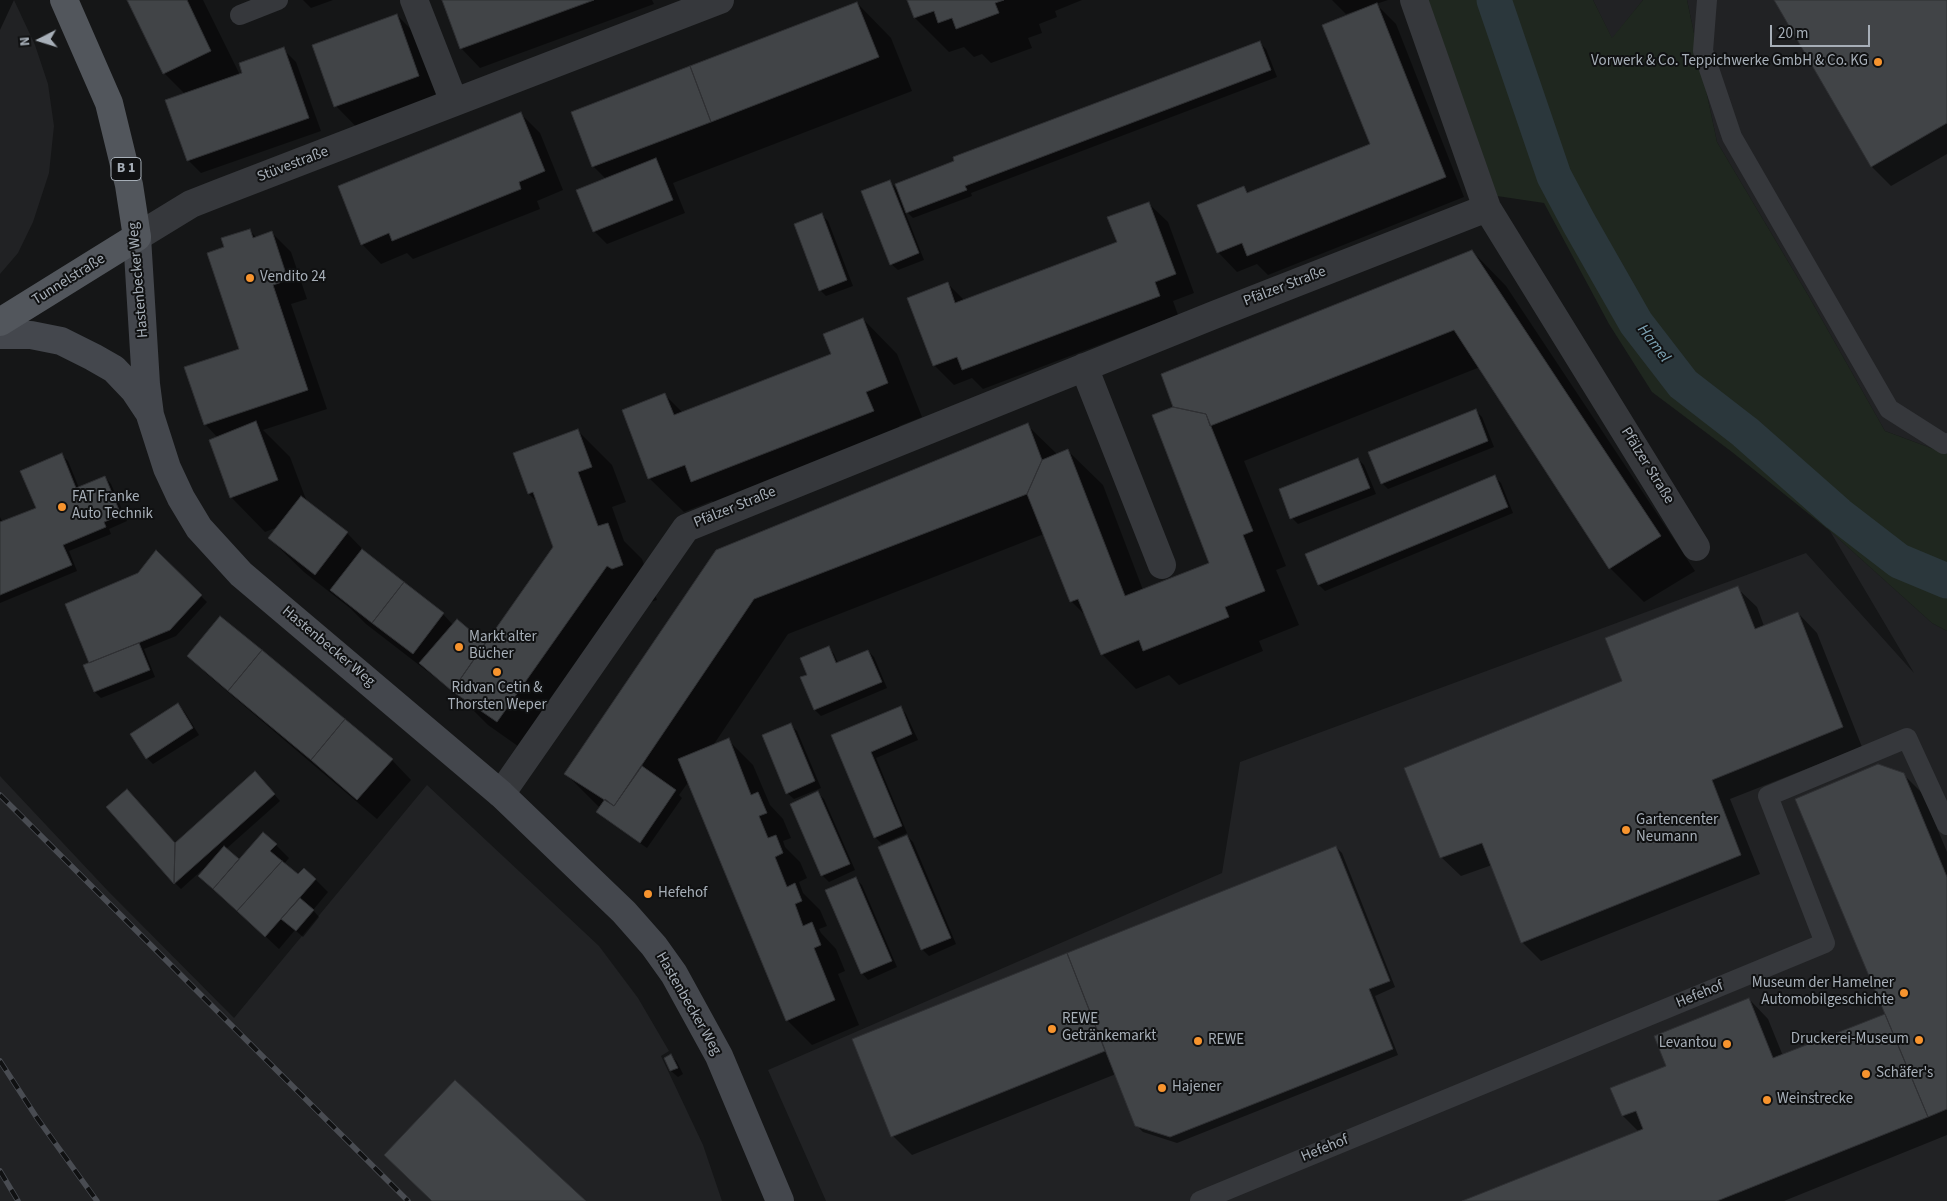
<!DOCTYPE html>
<html>
<head>
<meta charset="utf-8">
<style>
  body { margin:0 }
  #map { position:relative; width:1947px; height:1201px; overflow:hidden; background:#151617; font-family:"Source Sans 3",sans-serif }
  canvas { display:block }
  .north { position:absolute; left:15px; top:15px; width:50px; height:50px; -webkit-text-stroke:4px #101112; paint-order:stroke; rotate:265deg; font-size:14px; font-weight:700; line-height:20px; text-align:center; color:#a7afb8 }
  .north::after { content:''; display:block; margin:auto; width:18px; height:22px; background:#a7afb8; clip-path:polygon(50% 0,100% 100%,50% 72%,0 100%) }
  .scale { position:absolute; left:1770px; top:25px; width:100px; height:22px; box-sizing:border-box; border:2px solid #a7afb8; border-top:0; padding-left:6px; font-size:15px; line-height:18px; white-space:nowrap; color:#a7afb8; -webkit-text-stroke:4px #101112; paint-order:stroke }
</style>
</head>
<body>
<div id="map">
<canvas width="1947" height="1201"></canvas>
<div class="north">N</div>
<div class="scale">20 m</div>
</div>
<script>
const g = document.querySelector('canvas').getContext('2d');
g.lineJoin = 'round';
function fillPath(path, color) { g.fillStyle = color; g.fill(path, 'evenodd'); }
const toPath = rows => new Path2D(rows.map(r => 'M' + r).join(''));
function stroke(path, color, width, dash) { g.strokeStyle = color; g.lineWidth = width; g.lineCap = dash ? 'butt' : 'round'; g.setLineDash(dash || []); g.stroke(path); }
function drawText(font, color, halo, rows, align = 'center') {
  g.font = font + ' "Source Sans 3",sans-serif'; g.lineWidth = 4; g.setLineDash([]); g.textBaseline = 'middle'; g.strokeStyle = halo; g.fillStyle = color; for (const [text, x, y, turn = 0] of rows) {
    g.save(); g.translate(x, y); g.rotate((+turn || 0) * Math.PI / 180); g.textAlign = isNaN(turn) ? turn : align; if (halo) g.strokeText(text, 0, 0); g.fillText(text, 0, 0); g.restore();
  }
}
fillPath(toPath([
  [0,0,14,0,35,45,48,84,54,126,49,173,33,222,18,253,0,274],
  [1593,0,1643,0,1612,39],
  [1687,0,1947,0,1947,454,1885,431,1808,295,1717,142],
  [1830,531,1932,623,1947,631,1947,1201,826,1201,768,1070,1222,873,1240,762,1806,553,1914,673],
  [0,776,108,891,234,1018,427,785,599,946,638,998,669,1051,661,1056,703,1145,722,1201,0,1201]
]), '#212224');
fillPath(toPath([
  [1420,0,1593,0,1612,38,1643,0,1687,0,1717,142,1808,295,1885,431,1947,454,1947,631,1932,623,1830,531,1732,452,1652,392,1609,324,1544,203,1497,196]
]), '#1f271f');
fillPath(toPath([
  [0,0,14,0,0,30],
  [129,0,203,0,240,75,283,49,296,62,321,131,201,173,188,160,185,94,164,73],
  [303,0,333,0,311,8],
  [443,0,652,0,654,4,480,68,461,48],
  [908,0,1082,0,1055,11,1057,17,1039,24,1042,33,1028,38,1032,48,991,63,982,54,974,57,964,47,949,52,915,18],
  [1332,0,1388,0,1376,4,1396,24,1464,197,1268,275,1257,264,1237,272,1218,252,1244,188,1250,194,1371,145,1362,11,1361,9,1346,14],
  [1776,0,1947,0,1947,154,1891,186,1872,167],
  [857,3,891,38,912,91,673,183,685,213,607,244,594,231,606,179,593,166],
  [397,15,431,50,453,111,370,141,336,106],
  [1259,42,1266,49,1277,77,971,193,972,196,913,218,904,209,924,260,898,270,891,264,889,181,899,191],
  [521,114,540,133,563,190,537,201,540,209,413,259,407,253,381,264,362,244],
  [1148,203,1168,222,1194,293,1173,301,1178,315,983,389,972,378,954,385,934,365,948,284,965,301,1118,243],
  [821,214,828,221,853,286,826,296,820,290],
  [250,231,257,238,272,233,291,252,307,299,291,304,327,409,263,430,290,457,307,502,347,533,373,560,443,614,453,625,457,621,485,645,554,547,539,504,529,494,578,431,612,465,626,502,612,507,624,541,642,559,657,600,647,603,532,756,488,725,458,695,366,624,350,608,304,572,269,538,278,527,265,532,231,497,218,438,205,424,240,349,226,248],
  [1472,251,1506,286,1695,571,1644,602,1610,568,1480,367,1244,461,1286,566,1276,570,1299,625,1259,641,1263,651,1179,685,1169,675,1136,689,1102,654,1087,617,1071,601,1044,534,788,634,712,747,728,740,753,765,770,805,783,819,791,838,783,841,785,847,800,862,807,878,799,882,803,893,820,910,827,926,819,929,821,933,836,949,845,971,838,974,859,1025,812,1045,787,1020,689,781,679,795,682,798,647,848,604,818,598,812,600,808,565,773,717,551,1027,425,1058,455,1068,451,1103,485,1143,590,1211,564,1175,407],
  [863,319,897,354,922,417,899,426,907,445,727,516,712,501,684,512,649,478,665,395,683,413,833,355],
  [1476,411,1482,417,1494,447,1388,489,1382,483],
  [62,455,68,461,79,488,105,477,111,484,127,521,109,529,111,534,69,551,77,571,0,603,0,517,3,523,37,509],
  [1358,459,1364,465,1376,494,1298,524,1292,518],
  [1494,476,1501,483,1513,513,1325,591,1319,585],
  [156,552,207,602,176,636,144,649,155,677,101,698,95,692,85,666,90,663,138,574],
  [1737,588,1757,607,1764,626,1798,613,1817,633,1862,747,1730,799,1760,874,1541,961,1522,942,1492,865,1461,876,1441,857,1624,682],
  [221,617,392,760,411,780,377,819,208,675,188,656],
  [828,647,834,654,838,663,868,651,874,657,887,688,821,716,815,710,802,678,808,675],
  [178,705,184,711,199,735,153,764,147,758],
  [900,707,906,714,918,740,876,758,907,833,882,844,875,837,832,736],
  [790,724,797,731,821,788,794,799,787,793],
  [1903,774,1923,794,1947,852,1947,1135,1784,1201,1465,1201,1639,1132,1623,1116,1667,1067,1749,999,1768,1019,1783,1056,1886,1014],
  [261,779,280,801,226,849,239,861,276,845,289,858,284,864,298,876,315,879,328,892,313,910,319,917,303,937,295,930,279,949,200,875,203,871,202,870,181,889,175,883,175,844],
  [818,793,824,799,855,870,829,882,822,875,792,804],
  [907,836,913,842,956,944,929,956,922,949],
  [1336,847,1342,853,1395,987,1375,996,1398,1055,1177,1143,1143,1132,1136,1125,1116,1074,912,1155,893,1136,854,1039],
  [856,879,862,885,897,967,868,980,862,973],
  [671,1055,677,1062,683,1074,678,1077,671,1071,665,1058]
]), '#0007');
stroke(toPath([
  [1494,0,1554,176,1579,223,1636,323,1683,384,1745,432,1838,514,1899,561,1947,581]
]), '#2b373c', 35);
const building = toPath([
  [127,0,187,0,211,51,163,74,127,0],
  [442,0,594,0,460,49,442,0],
  [907,0,1004,0,995,3,999,13,956,29,952,18,938,23,934,11,914,18,907,0],
  [1774,0,1947,0,1947,123,1871,167,1774,0],
  [857,2,879,57,711,122,690,66,857,2],
  [1377,3,1446,177,1247,256,1242,243,1217,253,1197,205,1244,186,1247,193,1370,144,1322,25,1377,3],
  [397,14,419,76,334,107,312,45,397,14],
  [1260,41,1271,70,965,186,967,190,906,213,895,184,954,161,953,157,1260,41],
  [284,47,309,118,187,161,165,100,242,73,239,63,284,47],
  [690,66,711,122,592,167,571,112,690,66],
  [521,112,545,171,519,182,521,189,392,241,389,233,361,245,338,186,521,112],
  [656,158,673,200,593,232,576,190,656,158],
  [890,180,919,253,890,265,861,191,890,180],
  [1149,202,1176,274,1155,282,1160,296,962,370,957,357,933,366,907,298,948,282,955,303,1117,242,1107,217,1149,202],
  [822,213,847,280,819,291,794,224,822,213],
  [250,229,253,238,272,231,288,280,273,285,308,390,204,425,184,367,239,349,207,253,224,247,221,238,250,229],
  [1472,250,1661,536,1609,569,1454,330,1210,426,1206,414,1173,407,1161,374,1472,250],
  [863,318,888,383,866,392,874,411,691,482,685,465,648,479,622,410,665,393,674,415,831,354,823,334,863,318],
  [1173,407,1206,414,1253,531,1243,535,1265,591,1225,607,1229,617,1143,651,1139,640,1101,655,1078,599,1070,602,1027,494,1042,460,1068,449,1125,596,1209,563,1152,415,1173,407],
  [1476,409,1488,441,1381,484,1368,452,1476,409],
  [256,421,278,480,230,498,209,440,256,421],
  [1028,423,1042,460,1027,494,754,599,614,806,564,774,716,550,1028,423],
  [578,429,592,467,578,472,598,526,608,523,623,565,612,569,607,566,497,722,452,691,553,547,533,492,528,494,513,453,578,429],
  [62,453,76,488,105,476,121,515,104,522,106,527,63,545,72,565,0,595,0,522,36,508,20,471,62,453],
  [1358,458,1370,488,1290,519,1279,489,1358,458],
  [1495,475,1508,507,1318,585,1305,554,1495,475],
  [301,496,348,532,315,575,268,538,301,496],
  [362,549,404,582,372,623,330,590,362,549],
  [156,550,202,595,170,630,89,663,65,604,138,573,156,550],
  [404,582,444,613,413,654,372,623,404,582],
  [1738,586,1755,629,1798,612,1843,727,1712,780,1741,855,1521,943,1482,843,1440,858,1404,768,1622,681,1605,638,1738,586],
  [220,616,262,650,228,691,187,656,220,616],
  [457,619,485,643,452,691,419,663,457,619],
  [139,643,150,670,94,692,83,665,139,643],
  [829,646,836,663,868,650,882,682,814,710,800,677,807,675,800,658,829,646],
  [262,650,345,719,311,760,228,691,262,650],
  [178,703,193,728,146,759,130,734,178,703],
  [901,706,912,734,871,752,902,826,874,838,831,735,901,706],
  [345,719,393,759,357,800,311,760,345,719],
  [791,723,815,781,786,794,762,735,791,723],
  [729,738,751,795,758,792,767,813,759,816,768,838,776,835,783,853,775,857,787,887,795,883,802,901,795,904,803,926,812,922,821,945,814,948,835,1000,786,1021,678,759,729,738],
  [1878,764,1904,773,1947,877,1947,1109,1928,1117,1795,799,1878,764],
  [642,766,676,790,640,843,596,812,605,799,614,806,642,766],
  [255,771,275,794,174,884,175,843,255,771],
  [127,789,175,843,174,884,106,807,127,789],
  [818,791,850,864,821,876,790,804,818,791],
  [263,832,277,844,270,851,282,861,237,911,213,889,263,832],
  [907,835,951,938,921,950,878,847,907,835],
  [224,846,239,859,213,889,198,876,224,846],
  [1336,846,1390,981,1369,989,1393,1049,1170,1137,1135,1126,1067,953,1336,846],
  [282,861,298,874,304,868,316,879,265,937,237,911,282,861],
  [856,877,892,961,861,974,825,890,856,877],
  [300,898,314,910,296,931,281,919,300,898],
  [1067,953,1105,1051,891,1137,852,1039,1067,953],
  [1749,998,1773,1058,1885,1014,1928,1117,1717,1201,1462,1201,1643,1129,1636,1111,1622,1116,1610,1088,1666,1066,1654,1036,1749,998],
  [671,1054,678,1068,670,1071,664,1058,671,1054],
  [455,1080,586,1201,432,1201,384,1155,455,1080]
]);
fillPath(building, '#414447');
stroke(building, '#2f3033', 1);
stroke(toPath([
  [1707,0,1703,51,1732,137,1889,409,1944,444,1947,443],
  [240,15,278,0],
  [1200,1201,1825,943,1768,796,1907,738,1947,825]
]), '#36383c', 20);
stroke(toPath([
  [414,0,454,102],
  [1487,208,1696,547],
  [137,237,191,204,219,193,720,0],
  [1084,367,1162,565],
  [501,794,686,528,1214,315,1487,208,1414,0]
]), '#36383c', 28);
stroke(toPath([
  [137,237,146,384,150,415,167,468,181,498,199,528,241,574,501,794,624,912,654,946,674,974,719,1056,780,1201],
  [0,335,31,335,61,341,93,357,114,369,134,390,148,411]
]), '#44474d', 28);
stroke(toPath([
  [0,322,137,237,129,185,109,103,64,0]
]), '#52565c', 28);
const rail = toPath([
  [0,795,408,1201],
  [0,1061,37,1118,97,1201],
  [0,1171,18,1201]
]);
stroke(rail, '#494c52', 5.5);
stroke(rail, '#101112', 4, [11]);
for (const [x, y, r, color] of [
  [1878,62,5,"#f7942e"],
  [250,278,5,"#f7942e"],
  [62,507,5,"#f7942e"],
  [459,647,5,"#f7942e"],
  [497,672,5,"#f7942e"],
  [1626,830,5,"#f7942e"],
  [648,894,5,"#f7942e"],
  [1904,993,5,"#f7942e"],
  [1052,1029,5,"#f7942e"],
  [1919,1040,5,"#f7942e"],
  [1198,1041,5,"#f7942e"],
  [1727,1044,5,"#f7942e"],
  [1866,1074,5,"#f7942e"],
  [1162,1088,5,"#f7942e"],
  [1767,1100,5,"#f7942e"]
]) { const dot = new Path2D(); dot.arc(x, y, r, 0, 2 * Math.PI); g.fillStyle = color; g.fill(dot); stroke(dot, '#101112', 2); }
for (const [x, y, w] of [
  [126,169,30]
]) { const box = new Path2D(); box.roundRect(x - w / 2, y - 11.5, w, 23, 4); g.fillStyle = '#101112'; g.fill(box); stroke(box, '#a7afb8', 1); }
drawText('bold 14px', '#a7afb8', null, [
  ["B 1",126,169]
]);
drawText('15px', '#a7afb8', '#101112', [
  ["Vorwerk & Co. Teppichwerke GmbH & Co. KG",1868,62,"right"],
  ["Vendito 24",260,278],
  ["FAT Franke",72,498],
  ["Auto Technik",72,515],
  ["Markt alter",469,638],
  ["Bücher",469,655],
  ["Ridvan Cetin &",497,689,"center"],
  ["Thorsten Weper",497,706,"center"],
  ["Gartencenter",1636,821],
  ["Neumann",1636,838],
  ["Hefehof",658,894],
  ["Museum der Hamelner",1894,984,"right"],
  ["Automobilgeschichte",1894,1001,"right"],
  ["REWE",1062,1020],
  ["Getränkemarkt",1062,1037],
  ["Druckerei-Museum",1909,1040,"right"],
  ["REWE",1208,1041],
  ["Levantou",1717,1044,"right"],
  ["Schäfer's",1876,1074],
  ["Hajener",1172,1088],
  ["Weinstrecke",1777,1100]
], 'left');
drawText('15px', '#a7afb8', '#101112', [
  ["Stüvestraße",293,165,-21],
  ["Tunnelstraße",69,280,-32],
  ["Hastenbecker Weg",139,280,-95],
  ["Pfälzer Straße",1285,287,-21],
  ["Pfälzer Straße",1647,466,58],
  ["Pfälzer Straße",735,508,-22],
  ["Hastenbecker Weg",328,647,40],
  ["Hefehof",1700,995,-22],
  ["Hastenbecker Weg",688,1004,60],
  ["Hefehof",1325,1149,-22]
]);
drawText('italic 16px', '#7da3b4', '#101112', [
  ["Hamel",1653,344,53]
]);
</script>
</body>
</html>
